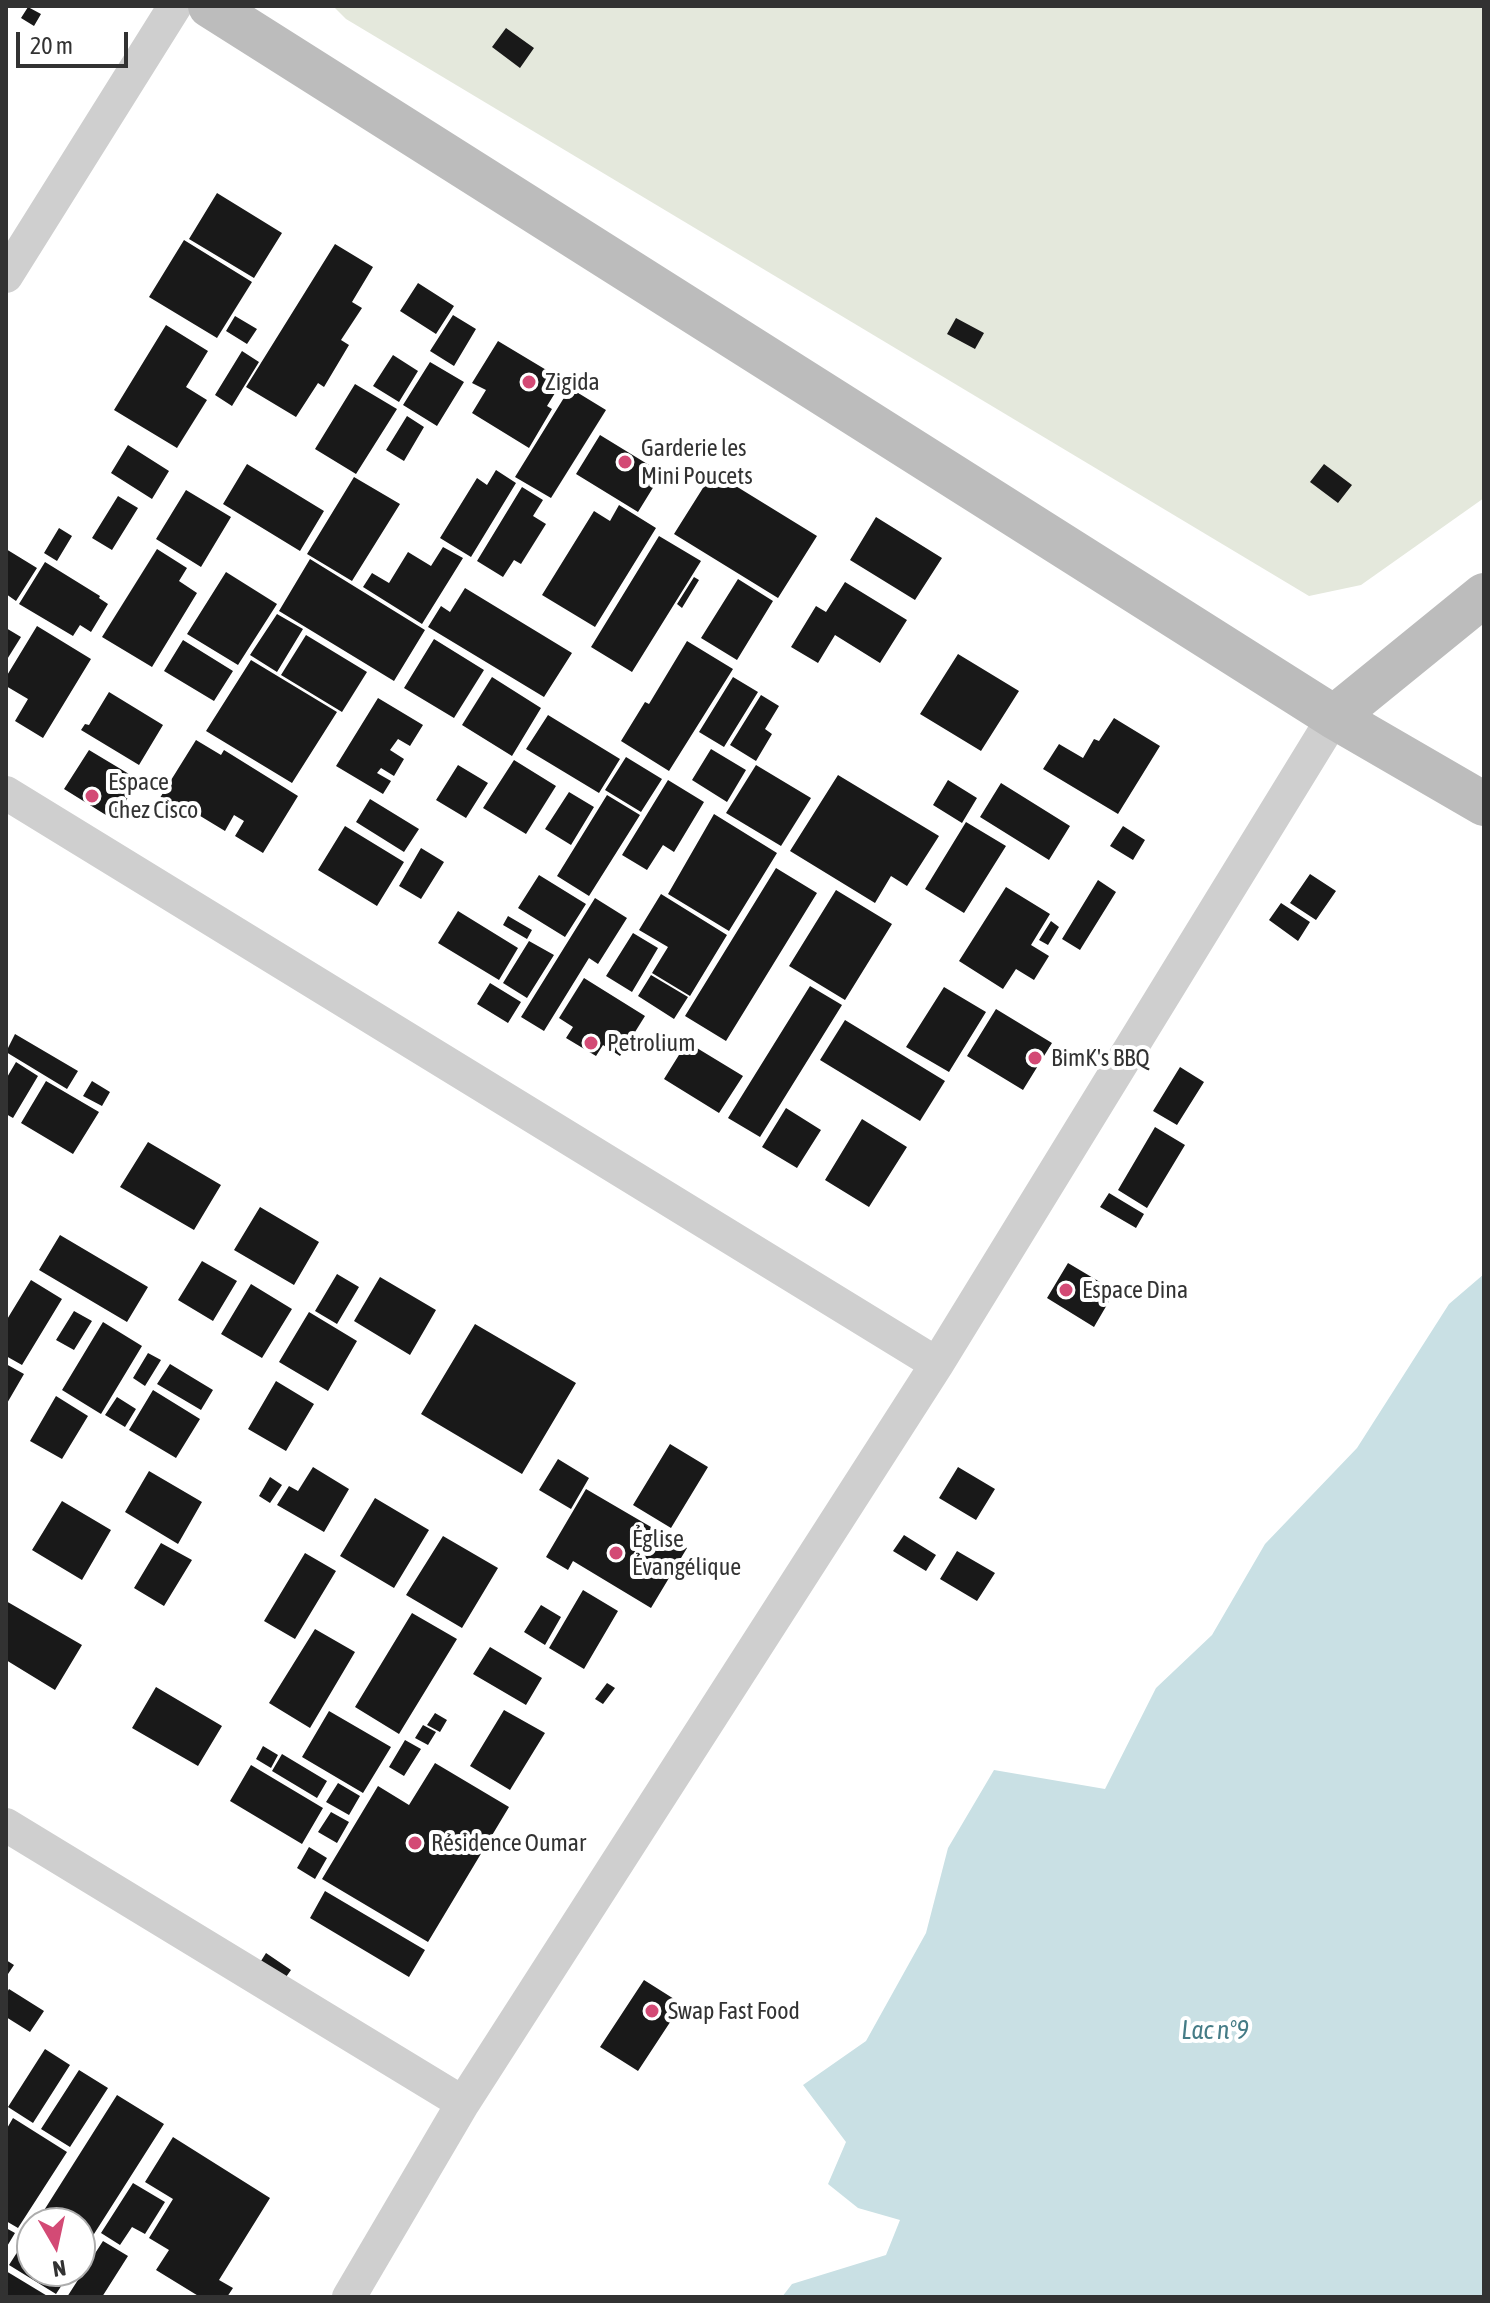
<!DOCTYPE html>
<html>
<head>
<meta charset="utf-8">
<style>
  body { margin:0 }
  #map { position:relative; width:1490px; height:2303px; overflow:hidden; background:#fff; font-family:"Asap Condensed",sans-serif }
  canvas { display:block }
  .frame { position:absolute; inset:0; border:8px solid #323232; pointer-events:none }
  .north { position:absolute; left:16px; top:2207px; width:80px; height:80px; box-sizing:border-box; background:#fff; border:2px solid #adadad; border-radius:50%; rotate:171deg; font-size:22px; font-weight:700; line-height:32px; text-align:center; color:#323232 }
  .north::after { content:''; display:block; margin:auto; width:28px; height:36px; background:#d34a75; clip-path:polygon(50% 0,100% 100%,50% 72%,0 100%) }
  .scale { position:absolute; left:16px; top:32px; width:112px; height:36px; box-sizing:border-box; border:4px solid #323232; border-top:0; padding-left:10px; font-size:24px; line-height:28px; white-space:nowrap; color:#323232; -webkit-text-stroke:6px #fff; paint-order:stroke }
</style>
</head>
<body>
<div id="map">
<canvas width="1490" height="2303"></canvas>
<div class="frame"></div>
<div class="north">N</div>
<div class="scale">20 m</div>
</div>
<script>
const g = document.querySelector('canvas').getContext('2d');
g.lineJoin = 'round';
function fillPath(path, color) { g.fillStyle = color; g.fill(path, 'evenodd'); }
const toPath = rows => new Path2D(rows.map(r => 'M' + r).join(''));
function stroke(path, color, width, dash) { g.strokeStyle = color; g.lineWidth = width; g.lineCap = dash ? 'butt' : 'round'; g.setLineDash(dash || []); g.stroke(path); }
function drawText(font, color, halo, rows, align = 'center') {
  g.font = font + ' "Asap Condensed",sans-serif'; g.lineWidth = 8; g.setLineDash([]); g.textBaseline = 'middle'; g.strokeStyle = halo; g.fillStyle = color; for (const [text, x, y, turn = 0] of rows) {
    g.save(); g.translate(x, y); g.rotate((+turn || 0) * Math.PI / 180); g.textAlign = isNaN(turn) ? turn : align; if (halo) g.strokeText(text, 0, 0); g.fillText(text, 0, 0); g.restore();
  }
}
fillPath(toPath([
  [333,6,1484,6,1484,498,1361,585,1309,596,346,19]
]), '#e4e8dc');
fillPath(toPath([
  [1484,1274,1484,2297,782,2297,792,2284,886,2255,900,2220,858,2208,828,2184,846,2142,803,2085,866,2041,926,1933,948,1848,994,1770,1105,1789,1156,1688,1212,1635,1265,1544,1357,1448,1449,1304]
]), '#c9e0e4');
fillPath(toPath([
  [28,7,41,14,34,26,21,18],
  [506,28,534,48,520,68,492,47],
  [217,193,282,233,254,278,189,239],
  [184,240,252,282,217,338,149,297],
  [335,244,373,267,352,302,362,308,341,340,349,345,324,387,318,383,296,417,246,387],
  [418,283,454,306,436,334,400,311],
  [453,315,476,329,454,366,430,351],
  [235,316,257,329,247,344,226,331],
  [956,318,984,333,975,349,947,334],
  [166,325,208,351,186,387,207,400,177,448,114,410],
  [498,341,563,380,547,406,552,409,529,448,472,413,486,390,472,383],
  [242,351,259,362,232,406,215,395],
  [393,355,418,371,399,402,373,386],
  [430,362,464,382,437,426,403,405],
  [355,384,397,409,356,474,315,449],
  [570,388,606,410,551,498,515,477],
  [407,416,424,427,404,461,386,450],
  [600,435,662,473,638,512,576,474],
  [128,445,169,471,152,499,111,473],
  [247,464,324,511,300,551,223,504],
  [1324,464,1352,485,1338,503,1310,482],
  [496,470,516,483,471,557,440,538,477,478,487,485],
  [713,472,817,536,778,598,674,534],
  [354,477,400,504,352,581,307,554],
  [522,487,543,500,533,516,546,524,521,564,514,560,503,577,477,561],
  [186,490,231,517,201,567,156,539],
  [118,496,138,508,112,550,92,538],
  [619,505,656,528,595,627,542,595,594,511,610,521],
  [876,517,942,558,915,600,850,560],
  [59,528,72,536,57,561,44,553],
  [659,536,701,561,632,672,591,647],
  [443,547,463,558,422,624,363,587,372,573,389,583,408,552,431,566],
  [6,549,37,568,16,601,6,594],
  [157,549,187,568,179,581,197,593,152,667,102,637],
  [310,559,425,630,394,681,279,611],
  [45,562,100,596,99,598,108,604,91,632,80,625,73,636,19,604],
  [226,572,277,604,238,665,187,634],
  [694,577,699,580,682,608,677,604],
  [738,579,773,601,737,660,701,638],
  [845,582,907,620,880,663,835,635,818,663,791,647,816,606,826,612],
  [465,588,572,653,544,697,428,627,441,606,450,612],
  [277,614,303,629,277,672,250,655],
  [37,626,91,659,43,738,15,721,28,699,6,686,6,677],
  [6,628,21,637,6,661],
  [306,635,367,672,342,712,281,675],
  [434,639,484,670,454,718,404,688],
  [183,640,233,671,214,701,164,671],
  [687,641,733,669,669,771,621,741,645,702,649,704],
  [958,654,1019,691,981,751,920,714],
  [251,660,337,712,292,783,206,731],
  [492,677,541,708,512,756,462,725],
  [733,677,758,692,724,747,699,732],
  [109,692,163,725,139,765,81,730,85,724,89,725],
  [761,695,779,706,765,729,772,734,756,761,730,745],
  [378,698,423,725,410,746,398,739,390,750,404,759,394,776,381,768,377,773,391,781,383,794,336,766],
  [548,715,620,759,599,793,526,749],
  [1114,718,1160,746,1118,814,1043,769,1059,744,1083,758,1094,739,1099,741],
  [196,740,221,755,224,750,298,796,263,853,235,836,244,821,234,815,225,831,187,808,183,816,158,801],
  [711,749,746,770,727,802,692,780],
  [89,750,139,780,114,820,64,789],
  [626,757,662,779,641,812,605,790],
  [514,760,556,786,526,834,483,808],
  [458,765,488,783,466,818,436,800],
  [756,765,811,798,781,846,726,813],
  [838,775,939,836,907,886,891,876,875,903,790,851],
  [668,780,704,802,674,852,663,845,647,870,622,855],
  [948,780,977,798,962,823,933,805],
  [1001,783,1070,826,1049,860,980,817],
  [569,792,594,807,571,845,545,829],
  [607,795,640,815,589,896,557,876],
  [370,799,419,829,404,852,356,822],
  [714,814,777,853,729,931,668,894],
  [966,822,1006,846,964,913,925,889],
  [345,826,404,862,377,906,318,870],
  [1123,826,1145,840,1133,860,1110,846],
  [421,848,444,862,421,899,399,886],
  [776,868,817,893,726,1041,685,1016],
  [1310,874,1336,891,1316,920,1290,903],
  [539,875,586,904,565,937,518,908],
  [1098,880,1116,892,1080,950,1062,939],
  [1006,887,1050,914,1031,945,1049,956,1034,980,1016,969,1003,989,959,961],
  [836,890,892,924,845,1000,789,966],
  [661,894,727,935,690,996,652,973,668,947,639,930],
  [595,898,627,918,598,964,589,958,544,1031,521,1017],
  [1281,903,1310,922,1298,941,1269,920],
  [458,911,518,948,499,980,438,943],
  [508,916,532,930,527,939,503,925],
  [1051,921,1059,927,1048,945,1039,940],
  [633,933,658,948,632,992,606,976],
  [529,941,554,955,527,998,503,983],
  [651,975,688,997,674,1019,638,996],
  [584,978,645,1016,620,1056,603,1045,596,1056,566,1038,573,1027,559,1018],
  [490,983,521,1002,508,1023,477,1004],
  [810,986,842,1005,760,1137,728,1118],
  [944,987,986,1012,949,1072,906,1047],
  [996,1009,1052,1043,1023,1090,967,1056],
  [845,1020,945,1081,920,1121,820,1060],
  [15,1034,78,1071,67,1089,6,1052],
  [687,1042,743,1076,719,1113,664,1079],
  [16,1062,38,1076,13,1118,6,1114,6,1079],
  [1180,1067,1204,1082,1177,1125,1153,1111],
  [46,1081,99,1112,73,1154,21,1123],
  [92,1081,110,1092,102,1106,83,1096],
  [786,1108,821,1130,797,1168,762,1147],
  [862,1119,907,1147,869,1207,825,1180],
  [1155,1127,1185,1145,1147,1208,1118,1190],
  [148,1142,221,1185,194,1230,120,1187],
  [1109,1193,1144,1214,1136,1228,1100,1207],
  [260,1207,319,1242,294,1285,234,1250],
  [60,1235,148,1287,127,1322,39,1270],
  [202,1261,237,1281,213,1321,178,1300],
  [1068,1263,1115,1291,1094,1327,1047,1298],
  [337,1274,359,1287,337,1324,315,1311],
  [380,1277,436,1310,410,1355,354,1321],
  [31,1280,62,1299,22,1365,6,1356,6,1321],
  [251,1284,292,1309,262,1358,221,1334],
  [74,1311,92,1321,74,1350,56,1340],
  [309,1312,357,1341,328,1391,279,1362],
  [103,1322,142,1346,101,1414,62,1390],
  [475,1324,576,1383,522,1474,421,1414],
  [148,1353,161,1360,145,1386,133,1378],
  [6,1364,24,1374,6,1405],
  [170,1364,213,1390,201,1410,157,1384],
  [276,1381,314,1404,286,1451,248,1429],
  [153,1390,200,1419,176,1458,129,1430],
  [56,1396,88,1416,62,1459,30,1441],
  [117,1397,136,1409,125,1427,105,1415],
  [670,1444,708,1467,671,1528,633,1505],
  [558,1459,589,1478,571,1509,539,1490],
  [313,1467,349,1489,324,1532,277,1505,289,1486,298,1491],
  [958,1467,995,1489,976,1520,939,1498],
  [149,1471,202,1502,178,1544,125,1512],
  [270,1477,282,1485,270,1503,259,1496],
  [586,1489,687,1548,651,1608,573,1561,568,1570,546,1557],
  [375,1498,429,1530,394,1588,340,1556],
  [62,1501,111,1530,82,1580,32,1550],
  [904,1535,936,1555,926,1571,893,1551],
  [443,1536,498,1568,462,1628,406,1595],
  [161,1543,192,1560,164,1606,134,1588],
  [957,1551,995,1573,977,1601,940,1579],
  [305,1553,336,1571,295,1639,264,1621],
  [583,1590,618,1611,584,1669,549,1648],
  [6,1601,82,1645,55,1690,6,1660],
  [541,1605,561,1617,545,1645,524,1632],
  [412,1613,457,1639,399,1734,355,1707],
  [315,1629,355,1652,310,1728,269,1703],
  [490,1647,542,1678,526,1705,473,1674],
  [607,1683,615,1688,603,1704,595,1699],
  [156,1687,222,1726,198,1766,132,1728],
  [504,1710,545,1733,510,1790,470,1766],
  [329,1711,391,1747,363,1793,302,1757],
  [435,1713,447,1720,440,1732,427,1725],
  [423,1725,436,1732,428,1745,415,1738],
  [405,1740,421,1749,404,1776,389,1767],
  [263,1746,278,1755,271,1768,256,1759],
  [282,1754,327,1781,317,1798,272,1771],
  [435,1763,509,1807,428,1942,322,1879,378,1786,409,1805],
  [251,1765,323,1808,302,1844,230,1801],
  [338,1783,360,1796,349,1815,326,1802],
  [331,1812,349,1822,337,1843,318,1832],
  [309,1847,327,1858,315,1879,297,1868],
  [325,1891,425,1950,409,1977,310,1918],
  [266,1953,291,1970,286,1977,261,1961],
  [6,1960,14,1965,6,1977],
  [644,1980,682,2004,638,2071,600,2047],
  [9,1989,44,2011,30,2032,6,2017,6,1994],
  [45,2049,70,2065,33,2123,8,2107],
  [79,2070,108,2088,70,2147,41,2129],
  [117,2095,164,2124,80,2256,80,2223,36,2223],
  [13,2118,67,2152,18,2228,6,2221,6,2130],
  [173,2137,270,2198,219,2280,233,2288,227,2297,200,2297,156,2270,169,2250,149,2238,173,2199,145,2182],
  [133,2183,165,2202,145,2234,132,2227,120,2245,101,2233],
  [6,2228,15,2233,6,2248],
  [32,2229,32,2271,71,2271,56,2294,9,2265],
  [103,2241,128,2256,102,2297,67,2297],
  [6,2271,49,2297,6,2297]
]), '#191919');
stroke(toPath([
  [6,276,175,6],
  [6,793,937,1364],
  [6,1825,463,2103],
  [349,2297,463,2103,937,1364,1334,717]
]), '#cfcfcf', 34);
stroke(toPath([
  [210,6,1334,717,1484,804],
  [1334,717,1484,595]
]), '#bcbcbc', 44);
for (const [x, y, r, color] of [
  [529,382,8,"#d34a75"],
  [625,462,8,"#d34a75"],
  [92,796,8,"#d34a75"],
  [591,1043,8,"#d34a75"],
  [1035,1058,8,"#d34a75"],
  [1066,1290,8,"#d34a75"],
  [616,1553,8,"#d34a75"],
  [415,1843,8,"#d34a75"],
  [652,2011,8,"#d34a75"]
]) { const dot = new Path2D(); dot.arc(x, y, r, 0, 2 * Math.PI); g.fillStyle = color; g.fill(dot); stroke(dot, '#fff', 3); }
drawText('24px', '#323232', '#fff', [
  ["Zigida",545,382],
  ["Garderie les",641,448],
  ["Mini Poucets",641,476],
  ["Espace",108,782],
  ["Chez Cisco",108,810],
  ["Petrolium",607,1043],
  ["BimK's BBQ",1051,1058],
  ["Espace Dina",1082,1290],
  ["Église",632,1539],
  ["Évangélique",632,1567],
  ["Résidence Oumar",431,1843],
  ["Swap Fast Food",668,2011]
], 'left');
drawText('italic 26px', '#457c86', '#fff', [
  ["Lac n°9",1215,2031]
]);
</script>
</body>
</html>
